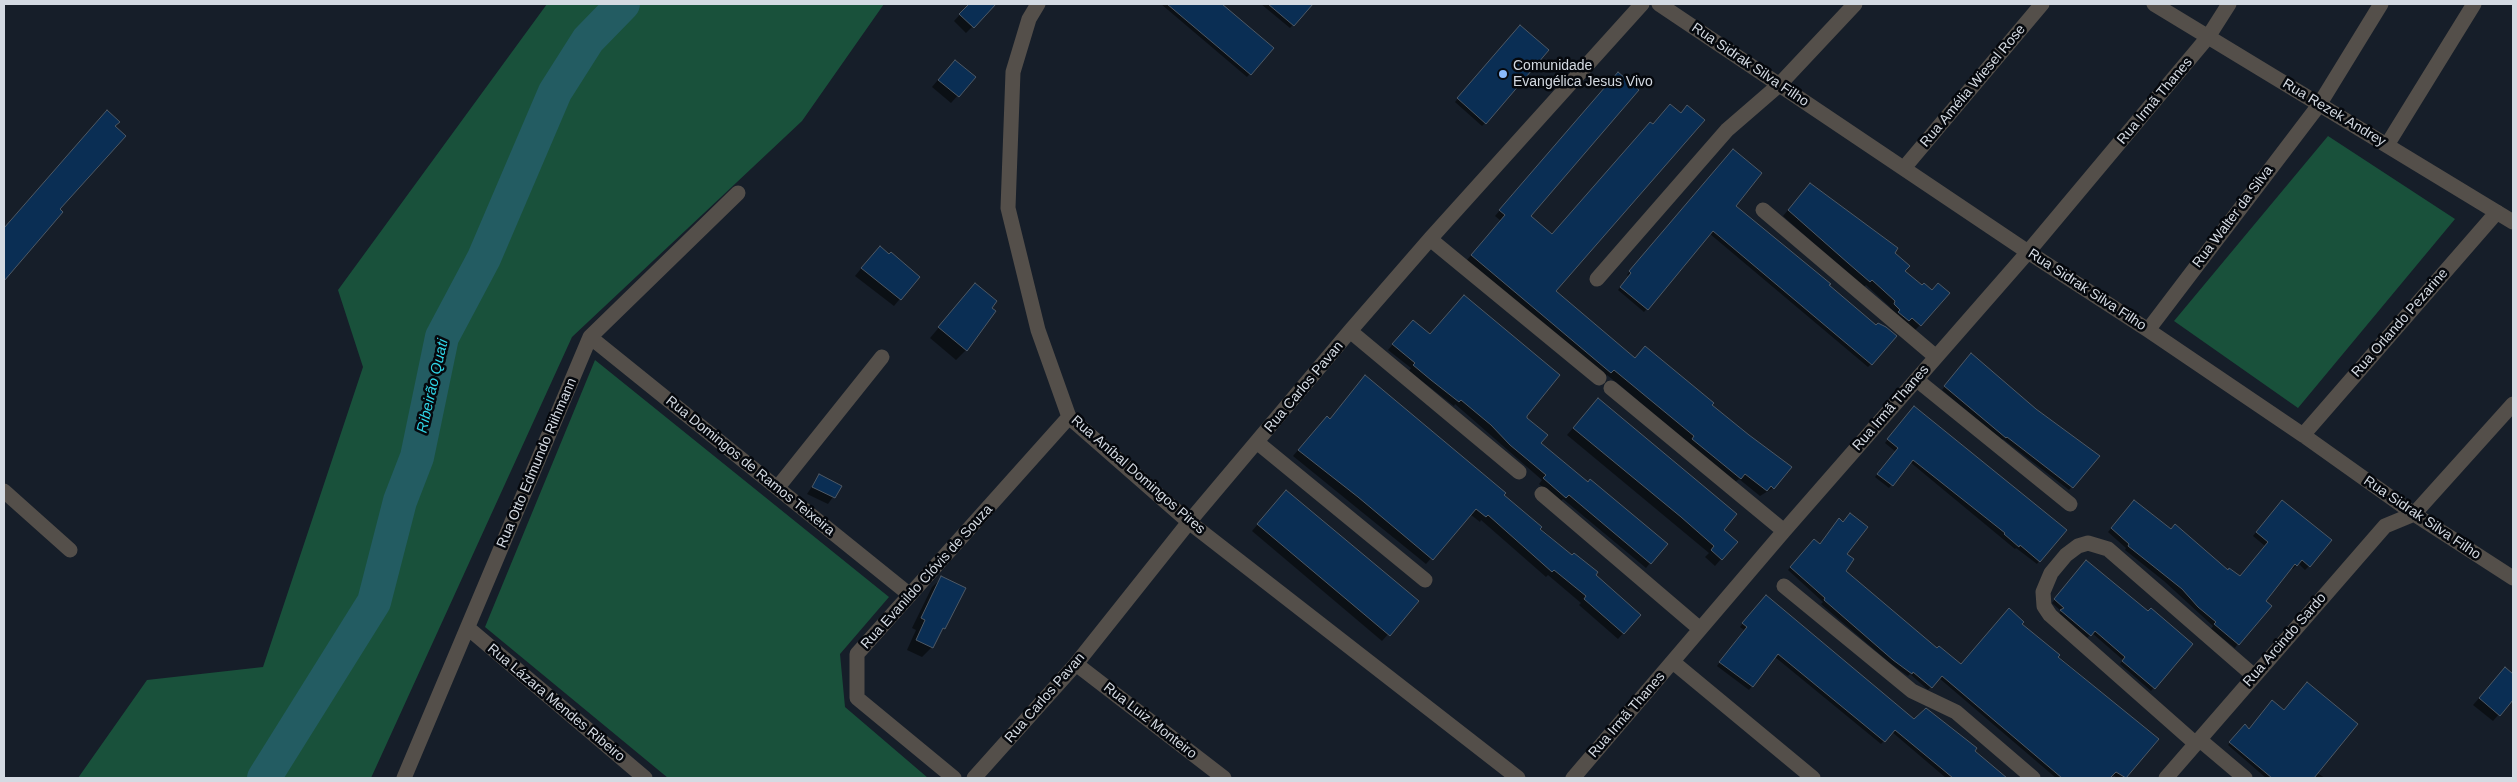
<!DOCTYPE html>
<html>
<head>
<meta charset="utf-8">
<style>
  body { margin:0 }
  #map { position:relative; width:2517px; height:782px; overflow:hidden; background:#161e29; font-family:Helvetica,sans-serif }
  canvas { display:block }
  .frame { position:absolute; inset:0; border:5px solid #d4dae2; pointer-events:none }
</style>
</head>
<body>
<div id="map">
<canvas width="2517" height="782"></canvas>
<div class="frame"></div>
</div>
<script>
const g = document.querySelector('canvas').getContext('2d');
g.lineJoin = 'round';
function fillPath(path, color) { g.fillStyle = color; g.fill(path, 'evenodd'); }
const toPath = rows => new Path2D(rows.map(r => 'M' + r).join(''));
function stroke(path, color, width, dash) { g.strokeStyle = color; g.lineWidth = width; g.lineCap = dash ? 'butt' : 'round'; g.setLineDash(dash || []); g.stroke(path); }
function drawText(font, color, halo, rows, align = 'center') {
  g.font = font + ' Helvetica,sans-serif'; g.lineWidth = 5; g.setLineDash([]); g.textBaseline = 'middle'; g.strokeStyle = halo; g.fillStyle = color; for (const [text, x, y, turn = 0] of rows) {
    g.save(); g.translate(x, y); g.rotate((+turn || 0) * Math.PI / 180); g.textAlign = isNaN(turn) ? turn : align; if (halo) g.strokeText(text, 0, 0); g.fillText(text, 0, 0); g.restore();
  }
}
fillPath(toPath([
  [547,4,884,4,802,121,572,337,371,778,78,778,147,680,263,667,363,367,338,290],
  [2328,136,2455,219,2298,408,2174,321],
  [595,360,889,597,840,654,845,707,928,778,668,778,485,627]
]), '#19513b');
fillPath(toPath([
  [970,4,986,4,991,8,966,33,954,21],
  [1161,4,1221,4,1272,48,1247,77],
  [1261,4,1312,4,1290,28],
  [1517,29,1485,123,1482,126,1455,102],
  [948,68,974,77,951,103,932,87],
  [1613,79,1529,216,1555,291,1635,360,1711,405,1773,488,1760,496,1739,479,1734,483,1622,387,1607,375,1605,378,1466,261,1501,221,1495,216],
  [100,118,113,127,58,209,62,212,4,279,4,228],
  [1730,153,1734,206,1876,326,1871,364,1868,367,1710,234,1644,312,1618,290,1629,277,1627,275],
  [1805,190,1893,253,1904,271,1922,287,1932,291,1920,325,1915,330,1889,310,1890,307,1866,285,1864,287,1842,269,1783,216],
  [873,254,918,277,894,306,855,276],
  [975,285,966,350,956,360,930,338],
  [1408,326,1525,416,1546,436,1540,444,1587,483,1650,563,1646,568,1563,499,1560,502,1539,484,1542,480,1455,404,1454,406,1409,371,1411,368,1388,350],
  [1969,358,2098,456,2069,490,2003,439,2002,440,1942,390],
  [1592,406,1722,530,1721,559,1715,566,1705,557,1709,553,1567,435],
  [1911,411,2039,561,2037,564,2016,548,2015,549,1910,462,1889,488,1875,477,1896,452,1885,443],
  [1321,423,1503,495,1639,615,1618,639,1579,605,1581,603,1548,575,1546,577,1481,520,1480,522,1470,514,1426,564,1293,456],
  [819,476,840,487,828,504,807,494],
  [1280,498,1417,602,1382,641,1252,531],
  [2279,505,2309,566,2305,570,2298,563,2293,569,2291,567,2264,601,2235,648,2211,629,2213,626,2164,581,2125,550,2126,548,2108,532,2131,506,2239,578,2265,546,2253,536],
  [1836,523,1846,554,1844,571,1937,650,1961,666,2020,624,2157,739,2124,778,2117,778,2112,774,2109,778,2056,778,1939,678,1928,690,1910,674,1908,676,1890,663,1821,604,1823,602,1788,570,1811,544,1819,545],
  [2083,565,2192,644,2151,691,2120,664,2123,660,2092,633,2087,638,2059,614,2061,611,2052,603],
  [942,578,932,647,922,657,907,650,916,630,912,628,932,587],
  [1762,600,1914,721,1924,709,1959,735,2004,778,1946,778,1892,732,1881,744,1775,657,1749,690,1717,666,1744,630,1740,627],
  [2505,669,2513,675,2513,698,2493,721,2473,705],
  [2245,726,2249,730,2325,778,2266,778,2228,745]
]), '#0007');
stroke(toPath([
  [264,778,374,602,400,501,417,457,442,337,484,258,555,92,588,40,623,4]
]), '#235c62', 34);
const building = toPath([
  [969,4,996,4,974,28,959,14,969,4],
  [1167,4,1222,4,1274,48,1251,75,1167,4],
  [1268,4,1313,4,1294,26,1268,4],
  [1520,25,1549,50,1486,124,1457,98,1520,25],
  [955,60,976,77,959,97,938,80,955,60],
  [1618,72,1639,90,1531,216,1552,234,1650,122,1653,124,1670,104,1681,113,1687,105,1705,120,1556,291,1635,358,1645,346,1714,403,1712,405,1749,435,1792,467,1774,489,1771,486,1767,491,1745,474,1741,479,1692,439,1694,436,1614,370,1611,373,1471,255,1505,215,1499,210,1618,72],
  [107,110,120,122,115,126,126,136,60,209,63,212,4,281,4,228,107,110],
  [1733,149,1762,173,1736,206,1831,284,1829,285,1876,325,1878,323,1886,327,1897,336,1872,365,1713,231,1648,310,1620,287,1631,273,1629,271,1733,149],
  [1810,183,1898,248,1895,253,1910,266,1905,271,1922,285,1924,283,1932,290,1938,283,1950,293,1921,326,1912,318,1909,321,1898,312,1900,310,1894,304,1895,301,1872,280,1870,282,1848,263,1788,210,1810,183],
  [880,246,889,254,891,252,920,277,901,300,861,268,880,246],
  [975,283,997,301,992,308,996,311,967,351,938,327,975,283],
  [1464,295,1560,375,1527,416,1527,418,1548,435,1541,443,1588,482,1590,479,1668,544,1651,564,1569,495,1566,498,1543,478,1546,475,1510,445,1491,425,1461,400,1459,402,1431,380,1413,365,1415,363,1392,344,1413,320,1430,334,1464,295],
  [1971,353,2036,409,2100,456,2073,488,2007,437,2006,438,1944,386,1971,353],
  [1365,375,1506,493,1504,495,1542,527,1540,529,1572,555,1574,553,1598,572,1596,575,1641,615,1624,634,1584,599,1586,596,1554,570,1552,572,1488,515,1486,517,1476,509,1433,560,1358,497,1298,450,1327,416,1330,419,1365,375],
  [1598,398,1737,514,1724,530,1738,542,1722,560,1711,550,1714,546,1681,517,1573,428,1598,398],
  [1914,406,2067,530,2040,562,2020,545,2019,547,2004,534,2005,533,1913,460,1893,486,1877,474,1898,448,1887,439,1914,406],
  [819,474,842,486,835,498,812,487,819,474],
  [1286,490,1419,601,1390,636,1257,524,1286,490],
  [2134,500,2171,529,2175,524,2228,570,2229,568,2240,576,2268,542,2256,532,2282,500,2332,540,2310,567,2302,560,2297,566,2295,564,2266,601,2272,606,2239,645,2214,624,2216,622,2198,607,2182,589,2128,546,2129,544,2111,528,2134,500],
  [1850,513,1868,527,1847,554,1854,559,1846,571,1937,648,1939,646,1961,664,2009,608,2024,622,2022,624,2060,655,2058,657,2159,739,2126,778,2116,772,2110,778,2062,778,1942,676,1932,688,1913,672,1912,674,1893,660,1824,600,1825,598,1790,567,1814,539,1820,544,1839,518,1843,522,1850,513],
  [2086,560,2148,611,2151,608,2193,644,2155,689,2122,661,2125,657,2095,631,2091,636,2060,610,2064,608,2054,599,2086,560],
  [941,576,966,588,945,629,943,628,933,648,916,640,925,620,921,618,941,576],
  [1766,595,1914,719,1926,708,1977,748,1975,751,2007,778,1953,778,1895,730,1885,742,1778,654,1753,687,1719,662,1747,627,1742,623,1766,595],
  [2505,667,2513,674,2513,700,2500,716,2479,698,2505,667],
  [2307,682,2358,724,2314,778,2272,778,2229,742,2245,724,2249,729,2272,700,2284,710,2307,682]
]);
fillPath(building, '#0a2e54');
stroke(building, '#4e5965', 1);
stroke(toPath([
  [1038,4,1029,19,1013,72,1008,208,1038,330,1069,417,1189,522,1518,778],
  [1659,4,2028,252,2148,330,2303,435,2414,514,2513,578],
  [2154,4,2513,222],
  [2387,145,2474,4],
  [1904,168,2042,4],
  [1763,210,1936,357],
  [1430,239,1599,378],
  [1597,279,1727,130,1779,85,1855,4],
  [2148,330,2319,105,2381,4],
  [1350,331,1519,472],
  [590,337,910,595],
  [1917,380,2070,504],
  [1611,388,1784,531],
  [2303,435,2497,212],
  [1258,443,1425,580],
  [778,487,882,357],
  [4,491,70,550],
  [1542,494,1700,629],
  [1784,586,1912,691,1956,712,2033,778],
  [468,628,645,778],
  [1673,662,1813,778],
  [1076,664,1224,778],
  [2200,740,2245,778],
  [2196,744,2050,615,2044,606,2043,592,2051,573,2066,555,2078,546,2088,543,2108,549,2254,676],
  [404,778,590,337,738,193],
  [954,778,857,698,857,654,1069,417],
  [974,778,1076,664,1189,522,1350,331,1430,239,1642,4],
  [1573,778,1784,531,2028,252,2208,37,2229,4],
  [2166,778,2385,526,2414,514,2513,404]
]), '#544f4a', 15);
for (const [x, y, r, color] of [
  [1503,74,5,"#89bafc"]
]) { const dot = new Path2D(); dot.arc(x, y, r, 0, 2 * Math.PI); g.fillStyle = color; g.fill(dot); stroke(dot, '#05080d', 2); }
drawText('14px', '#d4dae2', '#05080d', [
  ["Rua Sidrak Silva Filho",1750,65,34],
  ["Rua Amélia Wiesel Rose",1973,86,-50],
  ["Rua Irmã Thanes",2155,101,-50],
  ["Rua Rezek Andrey",2334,113,31],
  ["Rua Walter da Silva",2233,217,-53],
  ["Rua Sidrak Silva Filho",2087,290,33],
  ["Rua Orlando Pezarine",2400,323,-49],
  ["Rua Carlos Pavan",1304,387,-50],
  ["Rua Irmã Thanes",1891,408,-49],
  ["Rua Otto Edmundo Riihmann",537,463,-67],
  ["Rua Domingos de Ramos Teixeira",750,466,39],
  ["Rua Aníbal Domingos Pires",1138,475,41],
  ["Rua Sidrak Silva Filho",2422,518,34],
  ["Rua Evanildo Clóvis de Souza",927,577,-48],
  ["Rua Arcindo Sardo",2285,640,-49],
  ["Rua Carlos Pavan",1045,698,-49],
  ["Rua Lázara Mendes Ribeiro",556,703,40],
  ["Rua Irmã Thanes",1627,715,-49],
  ["Rua Luiz Monteiro",1150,721,38]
]);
drawText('14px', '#d4dae2', '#05080d', [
  ["Comunidade",1513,66],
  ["Evangélica Jesus Vivo",1513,82]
], 'left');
drawText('italic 15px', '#31d7e8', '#05080d', [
  ["Ribeirão Quati",433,386,-77]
]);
</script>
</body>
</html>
